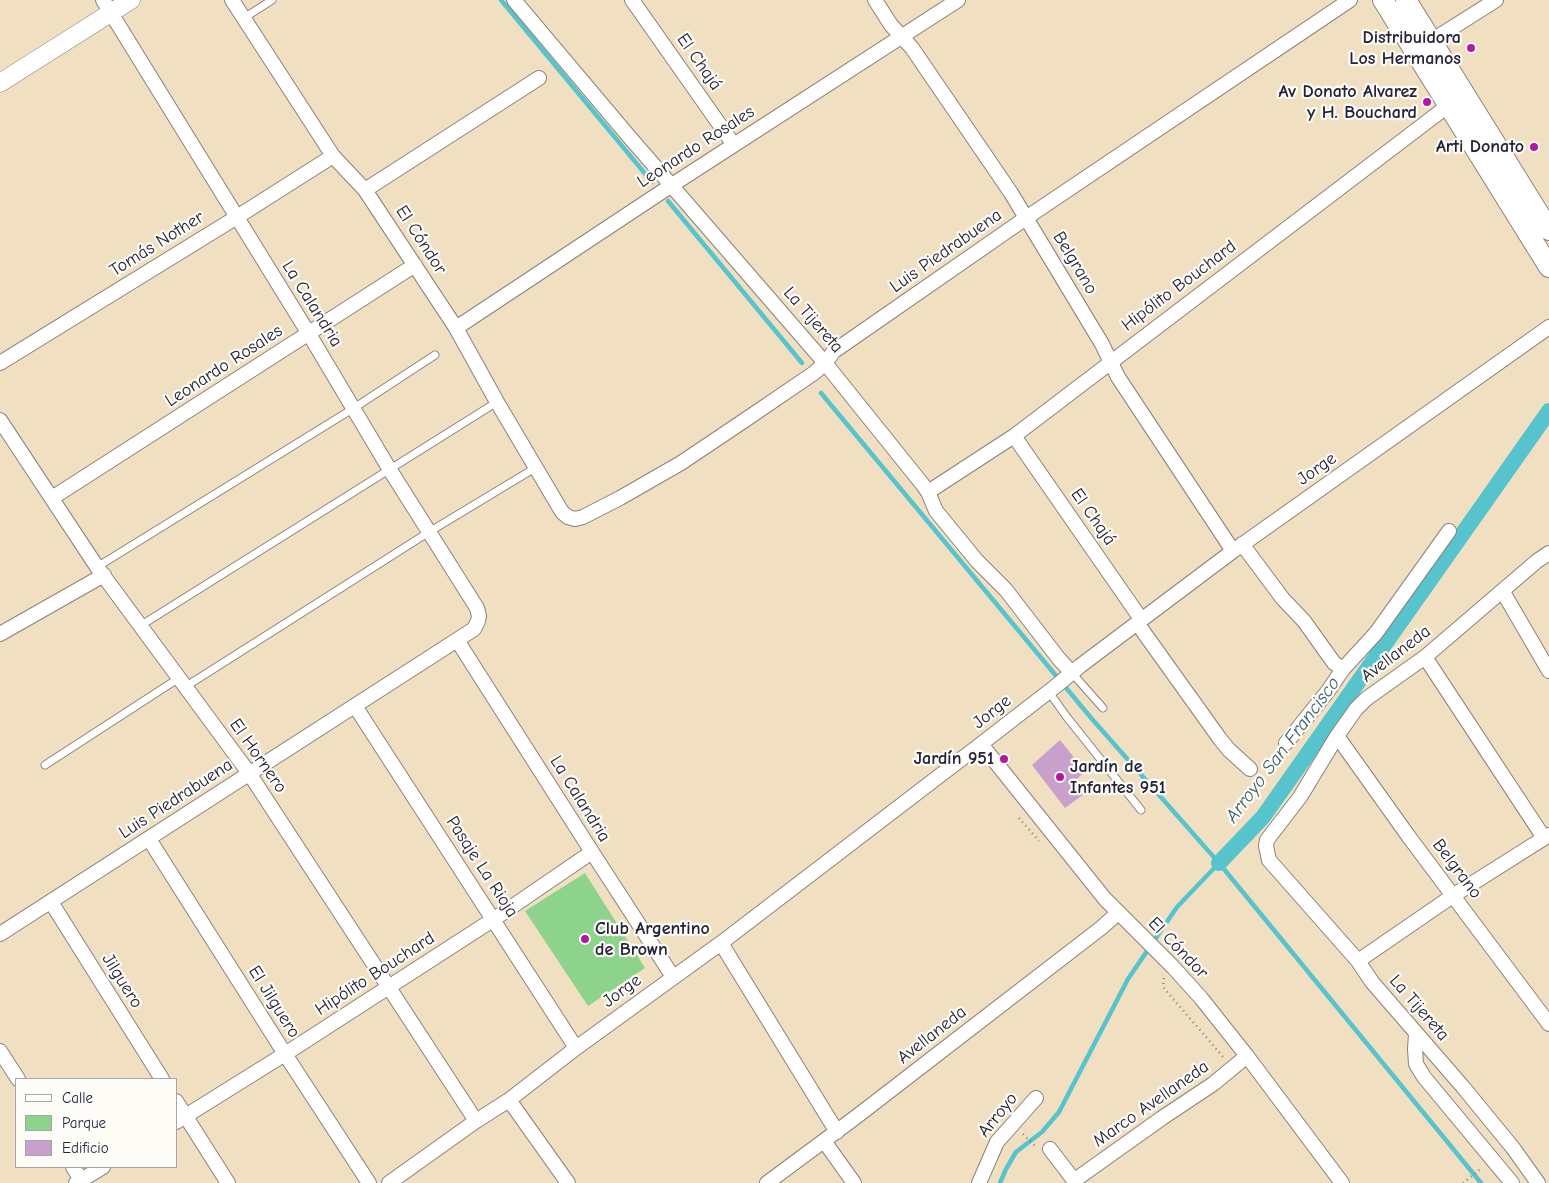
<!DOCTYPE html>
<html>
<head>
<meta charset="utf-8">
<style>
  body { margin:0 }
  #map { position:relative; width:1549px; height:1183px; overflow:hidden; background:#f0e0c1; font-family:"Comic Neue",sans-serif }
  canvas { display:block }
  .legend { position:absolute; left:15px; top:1078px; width:162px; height:90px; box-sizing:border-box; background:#fdfcf7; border:1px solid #a5a5ac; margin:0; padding:6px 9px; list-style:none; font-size:15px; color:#22223b }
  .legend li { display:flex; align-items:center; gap:10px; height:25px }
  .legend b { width:25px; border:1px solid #a5a5ac }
</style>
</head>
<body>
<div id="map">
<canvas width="1549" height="1183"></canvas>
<ul class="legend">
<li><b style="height:6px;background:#fff"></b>Calle</li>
<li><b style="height:14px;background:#8dd38c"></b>Parque</li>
<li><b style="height:14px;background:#c99fcc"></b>Edificio</li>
</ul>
</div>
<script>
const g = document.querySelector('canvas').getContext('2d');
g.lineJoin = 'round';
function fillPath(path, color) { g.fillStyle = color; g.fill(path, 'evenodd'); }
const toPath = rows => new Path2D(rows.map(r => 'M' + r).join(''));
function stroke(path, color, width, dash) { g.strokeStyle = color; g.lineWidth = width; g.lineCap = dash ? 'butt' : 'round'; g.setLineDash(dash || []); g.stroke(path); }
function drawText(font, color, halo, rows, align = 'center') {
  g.font = font + ' "Comic Neue",sans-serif'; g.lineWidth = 4.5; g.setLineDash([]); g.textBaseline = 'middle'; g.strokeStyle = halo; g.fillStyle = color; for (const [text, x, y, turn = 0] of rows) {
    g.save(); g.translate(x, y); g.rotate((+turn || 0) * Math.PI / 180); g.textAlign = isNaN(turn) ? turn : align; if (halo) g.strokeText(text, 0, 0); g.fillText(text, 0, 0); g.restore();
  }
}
fillPath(toPath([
  [585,873,645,968,588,1006,525,911]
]), '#8dd38c');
stroke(toPath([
  [501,0,652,182],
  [668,201,802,363],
  [821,393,1092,719,1219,863,1481,1183],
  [1000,1183,1006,1169,1016,1152,1042,1132,1059,1112,1128,979,1177,907,1219,863]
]), '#56c3cd', 4.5);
stroke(toPath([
  [1219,863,1263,817,1549,411]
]), '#56c3cd', 16);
fillPath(toPath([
  [1060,740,1085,771,1074,782,1084,794,1065,808,1032,765]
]), '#c99fcc');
const service = toPath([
  [244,18,272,0],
  [97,567,354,408,435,355],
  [140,626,497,402],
  [1072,673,1103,708],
  [185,687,429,532,535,468],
  [1049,692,1066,716,1141,810],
  [45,765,179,678]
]);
const minor = toPath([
  [232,0,333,156,365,190,456,328,497,402,562,512,568,517,575,519,583,517,620,498,681,463,748,418,814,373,825,363,834,351,840,347,1026,218,1350,0],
  [514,0,626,133,825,363,923,485,928,492,936,511,977,561,1006,590,1059,659,1072,673],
  [632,0,734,145],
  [875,0,891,25,912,48,1011,193,1102,344,1118,377,1233,551],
  [1425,45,1496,0],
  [365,190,539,78],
  [456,328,672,185,958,0],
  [0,363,237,217,333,156],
  [0,420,97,567,249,773,476,1121],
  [1014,436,1141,619],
  [928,492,1014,436,1449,105],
  [52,498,415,265],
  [1242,544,1283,599,1304,621,1334,663,1343,669],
  [1503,592,1549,671],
  [1137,623,1220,739,1229,750,1250,769],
  [0,634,104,575],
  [457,640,592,852,673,977],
  [1425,657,1544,838],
  [355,706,576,1048],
  [1337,736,1409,837,1549,1024],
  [1286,743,1328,691,1343,669,1376,633,1449,531],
  [981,744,1105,899,1173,967,1201,998,1247,1056,1342,1183],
  [149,839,285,1054,369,1183],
  [51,902,162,1079],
  [0,934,474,629,478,621,479,616,477,608,390,470,309,334,103,0],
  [721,943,837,1132],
  [1358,961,1454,895,1549,835],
  [1416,1034,1415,1049,1416,1064,1424,1077,1512,1183],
  [0,1051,18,1079],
  [509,1100,568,1183],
  [176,1101,228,1183],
  [176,1122,285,1054,494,919,592,852],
  [824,1141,854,1183],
  [1050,1149,1076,1183],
  [73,1167,83,1183],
  [1075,1180,1162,1118,1213,1084,1247,1056],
  [76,1183,103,1167],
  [389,1183,476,1121,509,1100,576,1048,721,943,981,744,1056,686,1080,666,1233,551,1549,327],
  [767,1183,856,1117,1101,928,1118,913],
  [979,1183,997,1142,1036,1098],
  [1538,1183,1513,1148,1463,1087,1372,982,1358,961,1269,860,1266,846,1267,840,1300,797,1337,736,1356,709,1366,699,1425,657,1537,561,1549,553]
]);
const tertiary = toPath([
  [0,83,131,0]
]);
const secondary = toPath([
  [1383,0,1549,267],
  [1406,0,1549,230]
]);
stroke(service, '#89817e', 9);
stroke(minor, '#89817e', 16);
stroke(tertiary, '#89817e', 19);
stroke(secondary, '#89817e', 22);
stroke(toPath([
  [1019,818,1039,841],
  [1164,978,1163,987,1224,1058],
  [1023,1134,1037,1148],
  [1463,1183,1482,1168]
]), '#89817e', 2.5, [1, 4]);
stroke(service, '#fff', 7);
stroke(minor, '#fff', 14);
stroke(tertiary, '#fff', 18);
stroke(secondary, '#fff', 20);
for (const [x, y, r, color] of [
  [1471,48,5,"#b5179e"],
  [1427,102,5,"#b5179e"],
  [1534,147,5,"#b5179e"],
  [1004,759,5,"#b5179e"],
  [1060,777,5,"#b5179e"],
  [585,939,5,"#b5179e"]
]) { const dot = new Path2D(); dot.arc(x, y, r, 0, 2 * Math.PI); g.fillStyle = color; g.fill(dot); stroke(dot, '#fdfcf7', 2); }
drawText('bold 18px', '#22223b', '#fdfcf7', [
  ["Distribuidora",1461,38],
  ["Los Hermanos",1461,59],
  ["Av Donato Alvarez",1417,92],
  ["y H. Bouchard",1417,113],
  ["Arti Donato",1524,147],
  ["Jardín 951",994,759],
  ["Jardín de",1070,767,"left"],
  ["Infantes 951",1070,788,"left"],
  ["Club Argentino",595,929,"left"],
  ["de Brown",595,950,"left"]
], 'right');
drawText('18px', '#22223b', '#fdfcf7', [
  ["El Chajá",699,62,55],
  ["Leonardo Rosales",696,147,-33],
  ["El Cóndor",421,240,57],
  ["Tomás Nother",157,244,-32],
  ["Luis Piedrabuena",946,251,-35],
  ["Belgrano",1075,263,59],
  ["Hipólito Bouchard",1179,286,-37],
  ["La Calandria",312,304,58],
  ["La Tijereta",813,320,49],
  ["Leonardo Rosales",224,366,-33],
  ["Jorge",1317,469,-35],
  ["El Chajá",1093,517,55],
  ["Avellaneda",1396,654,-37],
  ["Jorge",992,712,-38],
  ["El Hornero",258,756,55],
  ["Luis Piedrabuena",176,799,-33],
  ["La Calandria",580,799,58],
  ["Pasaje La Rioja",482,867,57],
  ["Belgrano",1457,869,53],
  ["El Cóndor",1178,948,46],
  ["Hipólito Bouchard",375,974,-33],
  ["Jilguero",122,981,58],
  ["Jorge",622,991,-36],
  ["El Jilguero",274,1002,58],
  ["La Tijereta",1419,1008,49],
  ["Avellaneda",932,1035,-38],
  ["Marco Avellaneda",1151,1104,-35],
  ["Arroyo",998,1115,-51]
]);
drawText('italic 19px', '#345a6e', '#fdfcf7', [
  ["Arroyo San Francisco",1283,750,-53]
]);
</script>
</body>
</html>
